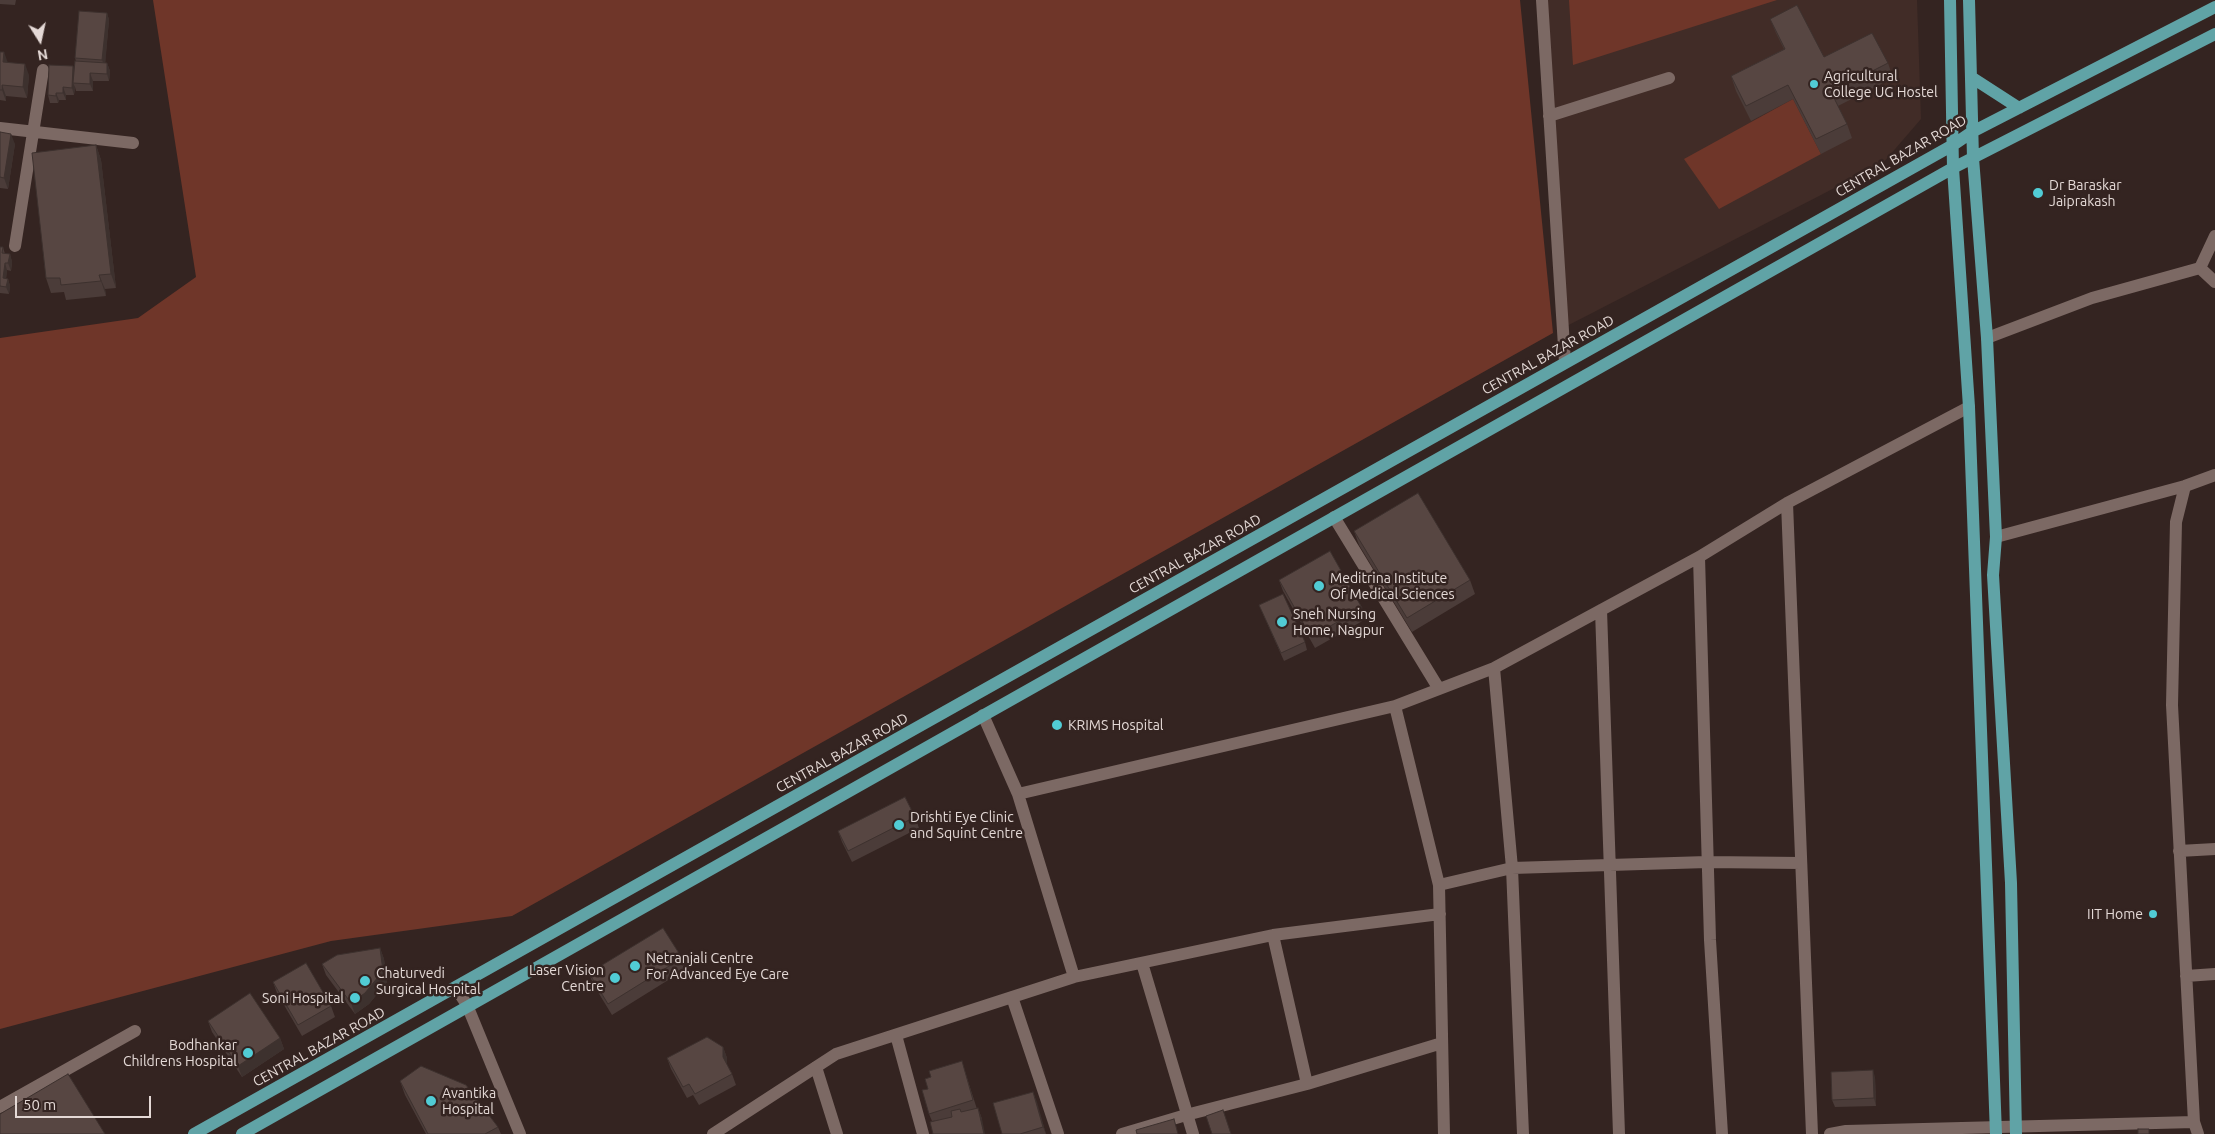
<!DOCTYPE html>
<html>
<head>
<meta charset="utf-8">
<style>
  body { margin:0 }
  #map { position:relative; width:2215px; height:1134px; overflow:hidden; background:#342421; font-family:Ubuntu,sans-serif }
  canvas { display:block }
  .north { position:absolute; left:15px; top:15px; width:50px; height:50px; -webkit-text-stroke:4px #342421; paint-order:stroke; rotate:170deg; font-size:14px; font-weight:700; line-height:20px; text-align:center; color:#e4d9d6 }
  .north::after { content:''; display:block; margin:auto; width:18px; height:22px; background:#e4d9d6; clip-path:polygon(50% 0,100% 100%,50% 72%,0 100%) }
  .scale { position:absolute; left:15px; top:1096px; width:136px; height:22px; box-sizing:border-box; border:2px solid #e4d9d6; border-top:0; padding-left:6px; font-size:15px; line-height:18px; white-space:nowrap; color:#e4d9d6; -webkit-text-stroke:4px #342421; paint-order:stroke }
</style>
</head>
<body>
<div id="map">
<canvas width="2215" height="1134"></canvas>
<div class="north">N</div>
<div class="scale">50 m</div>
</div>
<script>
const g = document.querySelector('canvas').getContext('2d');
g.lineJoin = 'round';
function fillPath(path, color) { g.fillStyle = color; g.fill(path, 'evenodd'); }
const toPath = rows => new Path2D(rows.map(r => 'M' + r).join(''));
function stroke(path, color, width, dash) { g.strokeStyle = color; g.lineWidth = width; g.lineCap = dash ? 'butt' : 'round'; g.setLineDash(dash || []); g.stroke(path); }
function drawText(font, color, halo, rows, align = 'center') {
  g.font = font + ' Ubuntu,sans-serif'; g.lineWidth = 5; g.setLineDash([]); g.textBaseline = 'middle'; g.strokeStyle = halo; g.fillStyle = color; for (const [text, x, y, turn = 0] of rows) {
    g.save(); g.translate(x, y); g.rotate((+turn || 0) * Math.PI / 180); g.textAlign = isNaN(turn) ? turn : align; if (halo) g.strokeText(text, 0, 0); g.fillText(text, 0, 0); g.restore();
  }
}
fillPath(toPath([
  [1540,0,1917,0,1921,119,1883,163,1561,329]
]), '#412c27');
fillPath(toPath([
  [153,0,1520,0,1553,333,512,916,331,941,0,1029,0,338,138,318,196,277],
  [1569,0,1777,0,1573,65],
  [1793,99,1821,154,1719,209,1684,159]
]), '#6f3629');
stroke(toPath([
  [1542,0,1565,362],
  [1549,116,1669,78],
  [0,128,133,143],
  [15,246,43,70],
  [2200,268,2215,236],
  [1987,338,2092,298,2200,268,2215,282],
  [2185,486,2176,522,2172,705,2194,1122],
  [1787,503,1812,1134],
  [1334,517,1439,689],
  [1996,537,2185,486,2215,475],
  [1699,557,1710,940,1722,1134],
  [1601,610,1619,1134],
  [1494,668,1512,868,1523,1134],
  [1395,706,1439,885,1444,1134],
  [983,715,1018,794,1074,977],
  [1018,794,1395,706,1494,668,1699,557,1787,503,1969,407],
  [2179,851,2215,849],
  [1439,885,1512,868,1707,862,1801,863],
  [1273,935,1307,1084],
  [1142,963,1193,1134],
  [2186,976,2215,974],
  [456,988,467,1005,520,1134],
  [1012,997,1058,1134],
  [896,1035,923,1134],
  [816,1067,837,1134],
  [0,1107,135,1031],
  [713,1134,836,1054,1074,977,1273,935,1440,914],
  [1122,1134,1186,1115,1307,1084,1442,1043],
  [1830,1134,1846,1131,2194,1122,2198,1134]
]), '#7c6964', 12);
stroke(toPath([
  [1950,0,1953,168,1969,407,1996,1134],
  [1969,0,1973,158,1987,338,1996,537,1993,575,2011,883,2016,1134],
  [1971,77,2019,108],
  [194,1134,1953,145,1972,132,2215,7],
  [242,1134,1953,168,2215,34]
]), '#60a3a6', 12);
fillPath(toPath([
  [0,0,16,0,15,5,0,4],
  [107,13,109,20,105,63,107,63,110,71,109,81,93,81,93,91,76,91,75,87,74,95,66,95,66,100,59,100,58,103,50,103,48,95,73,66,74,70,76,61,75,58],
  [1770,19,1824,57,1888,63,1893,78,1838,106,1847,124,1852,138,1821,154,1793,99,1751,121,1736,91,1731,76,1784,49,1776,33],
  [0,52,8,63,29,75,27,98,6,96,6,101,0,100],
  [0,132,15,144,8,189,0,188],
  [96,145,101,160,116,288,105,289,106,296,66,300,64,292,51,293,46,278],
  [0,247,3,247,5,254,10,254,12,262,11,271,7,270,6,279,8,279,10,286,9,294,0,293],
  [1354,531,1470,580,1475,594,1412,632,1359,545],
  [1279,580,1362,608,1366,619,1315,648,1283,591],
  [1259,605,1305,642,1307,650,1284,661],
  [915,817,919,828,852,862,842,842,838,831],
  [380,948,384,959,387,982,369,1004,355,1014,326,975,322,964],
  [682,958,686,969,612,1015,593,984,589,973],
  [273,982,331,1006,335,1017,302,1036,277,993],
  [208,1021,280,1038,284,1049,242,1077,212,1032],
  [723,1047,727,1058,727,1065,732,1074,736,1085,699,1105,693,1095,687,1098,671,1069,667,1058],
  [965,1072,977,1109,978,1108,982,1119,932,1121,929,1114,928,1089],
  [1875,1077,1876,1106,1835,1107,1832,1100],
  [400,1081,498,1127,501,1134,426,1134,405,1095],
  [1033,1092,1046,1134,1002,1134]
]), '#4b3c39');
fillPath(toPath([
  [107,13,109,20,105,67,102,60],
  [4,52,8,63,3,62],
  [107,63,110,71,109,81,107,74],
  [25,64,29,75,27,98,23,87],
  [73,66,75,73,73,83,75,87,74,95,72,88],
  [90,73,93,81,93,91,90,84],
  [2,85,6,96,6,101,2,90],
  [63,87,66,95,66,100,63,93],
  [56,93,59,100,58,103,56,96],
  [11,134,15,144,8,189,4,178],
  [96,145,101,160,116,288,111,274],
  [10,254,12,262,11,271,8,263],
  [5,263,7,270,5,286,3,278],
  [99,275,105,289,106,296],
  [8,279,10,286,9,294,6,287],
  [380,948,384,959,387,982,369,1004,355,1014,351,1003],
  [280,1038,284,1049,242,1077,238,1066],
  [723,1047,727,1058,727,1068,723,1057],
  [1873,1070,1875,1077,1876,1106,1874,1098],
  [1033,1092,1037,1102,1046,1134,1043,1127],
  [978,1108,982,1119,985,1134,984,1134]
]), '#3d312e');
const building = toPath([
  [1797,5,1824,57,1872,33,1888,63,1831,92,1847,124,1816,139,1788,85,1746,106,1731,76,1785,49,1770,19,1797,5],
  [79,11,107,13,102,60,75,58,79,11],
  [0,52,4,52,3,62,25,64,23,87,2,85,2,90,0,90,0,52],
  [75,61,107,63,107,74,90,73,90,84,73,83,75,61],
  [49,65,73,66,72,88,63,87,63,93,56,93,56,96,48,95,49,65],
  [0,132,11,134,4,178,0,177,0,132],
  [96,145,111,274,99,275,101,281,61,285,60,278,46,278,32,153,96,145],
  [0,247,3,247,2,253,10,254,8,263,5,263,3,278,8,279,6,287,0,286,0,247],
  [1418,493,1470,580,1407,618,1354,531,1418,493],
  [1330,551,1362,608,1311,637,1279,580,1330,551],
  [1283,594,1305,642,1281,653,1259,605,1283,594],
  [905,797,915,817,848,851,838,831,905,797],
  [663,928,682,958,608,1004,589,973,663,928],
  [380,948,383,971,365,993,351,1003,322,964,337,955,380,948],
  [306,963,331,1006,298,1025,273,982,306,963],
  [250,993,280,1038,238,1066,208,1021,250,993],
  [707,1037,723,1047,723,1057,732,1074,695,1094,689,1084,683,1087,667,1058,707,1037],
  [962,1061,973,1100,929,1114,922,1090,928,1089,925,1079,931,1077,929,1071,962,1061],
  [421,1066,466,1085,498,1127,485,1134,428,1134,400,1081,421,1066],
  [1873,1070,1874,1098,1832,1100,1831,1072,1873,1070],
  [68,1074,105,1134,0,1134,0,1114,68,1074],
  [1033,1092,1043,1127,1020,1134,1002,1134,993,1103,1033,1092],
  [978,1108,984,1134,933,1134,930,1122,952,1117,951,1111,960,1109,961,1112,978,1108],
  [1223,1110,1231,1134,1212,1134,1206,1116,1223,1110],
  [1174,1119,1178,1134,1137,1134,1136,1130,1174,1119],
  [2138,1129,2149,1129,2149,1134,2138,1134,2138,1129]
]);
fillPath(building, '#574642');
stroke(building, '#3d312e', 1);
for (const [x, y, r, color] of [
  [1814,84,5,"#51ccd5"],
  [2038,193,6,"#51ccd5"],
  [1319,586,6,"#51ccd5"],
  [1282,622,6,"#51ccd5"],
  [1057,725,6,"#51ccd5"],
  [899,825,6,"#51ccd5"],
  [2153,914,5,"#51ccd5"],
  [635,966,6,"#51ccd5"],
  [615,978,6,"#51ccd5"],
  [365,981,6,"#51ccd5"],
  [355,998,6,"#51ccd5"],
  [248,1053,6,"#51ccd5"],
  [431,1101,6,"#51ccd5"]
]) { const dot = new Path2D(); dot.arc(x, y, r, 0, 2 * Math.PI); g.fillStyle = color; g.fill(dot); stroke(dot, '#342421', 2); }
drawText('14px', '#e4d9d6', '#342421', [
  ["Agricultural",1824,76],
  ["College UG Hostel",1824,92],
  ["Dr Baraskar",2049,185],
  ["Jaiprakash",2049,201],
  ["Meditrina Institute",1330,578],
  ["Of Medical Sciences",1330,594],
  ["Sneh Nursing",1293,614],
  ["Home, Nagpur",1293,630],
  ["KRIMS Hospital",1068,725],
  ["Drishti Eye Clinic",910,817],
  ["and Squint Centre",910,833],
  ["IIT Home",2143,914,"right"],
  ["Netranjali Centre",646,958],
  ["For Advanced Eye Care",646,974],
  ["Laser Vision",604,970,"right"],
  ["Centre",604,986,"right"],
  ["Chaturvedi",376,973],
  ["Surgical Hospital",376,989],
  ["Soni Hospital",344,998,"right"],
  ["Bodhankar",237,1045,"right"],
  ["Childrens Hospital",237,1061,"right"],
  ["Avantika",442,1093],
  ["Hospital",442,1109]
], 'left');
drawText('14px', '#e4d9d6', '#342421', [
  ["CENTRAL BAZAR ROAD",1901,156,-30],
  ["CENTRAL BAZAR ROAD",1548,355,-29],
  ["CENTRAL BAZAR ROAD",1195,554,-29],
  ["CENTRAL BAZAR ROAD",842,753,-29],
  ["CENTRAL BAZAR ROAD",319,1047,-29]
]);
</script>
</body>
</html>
